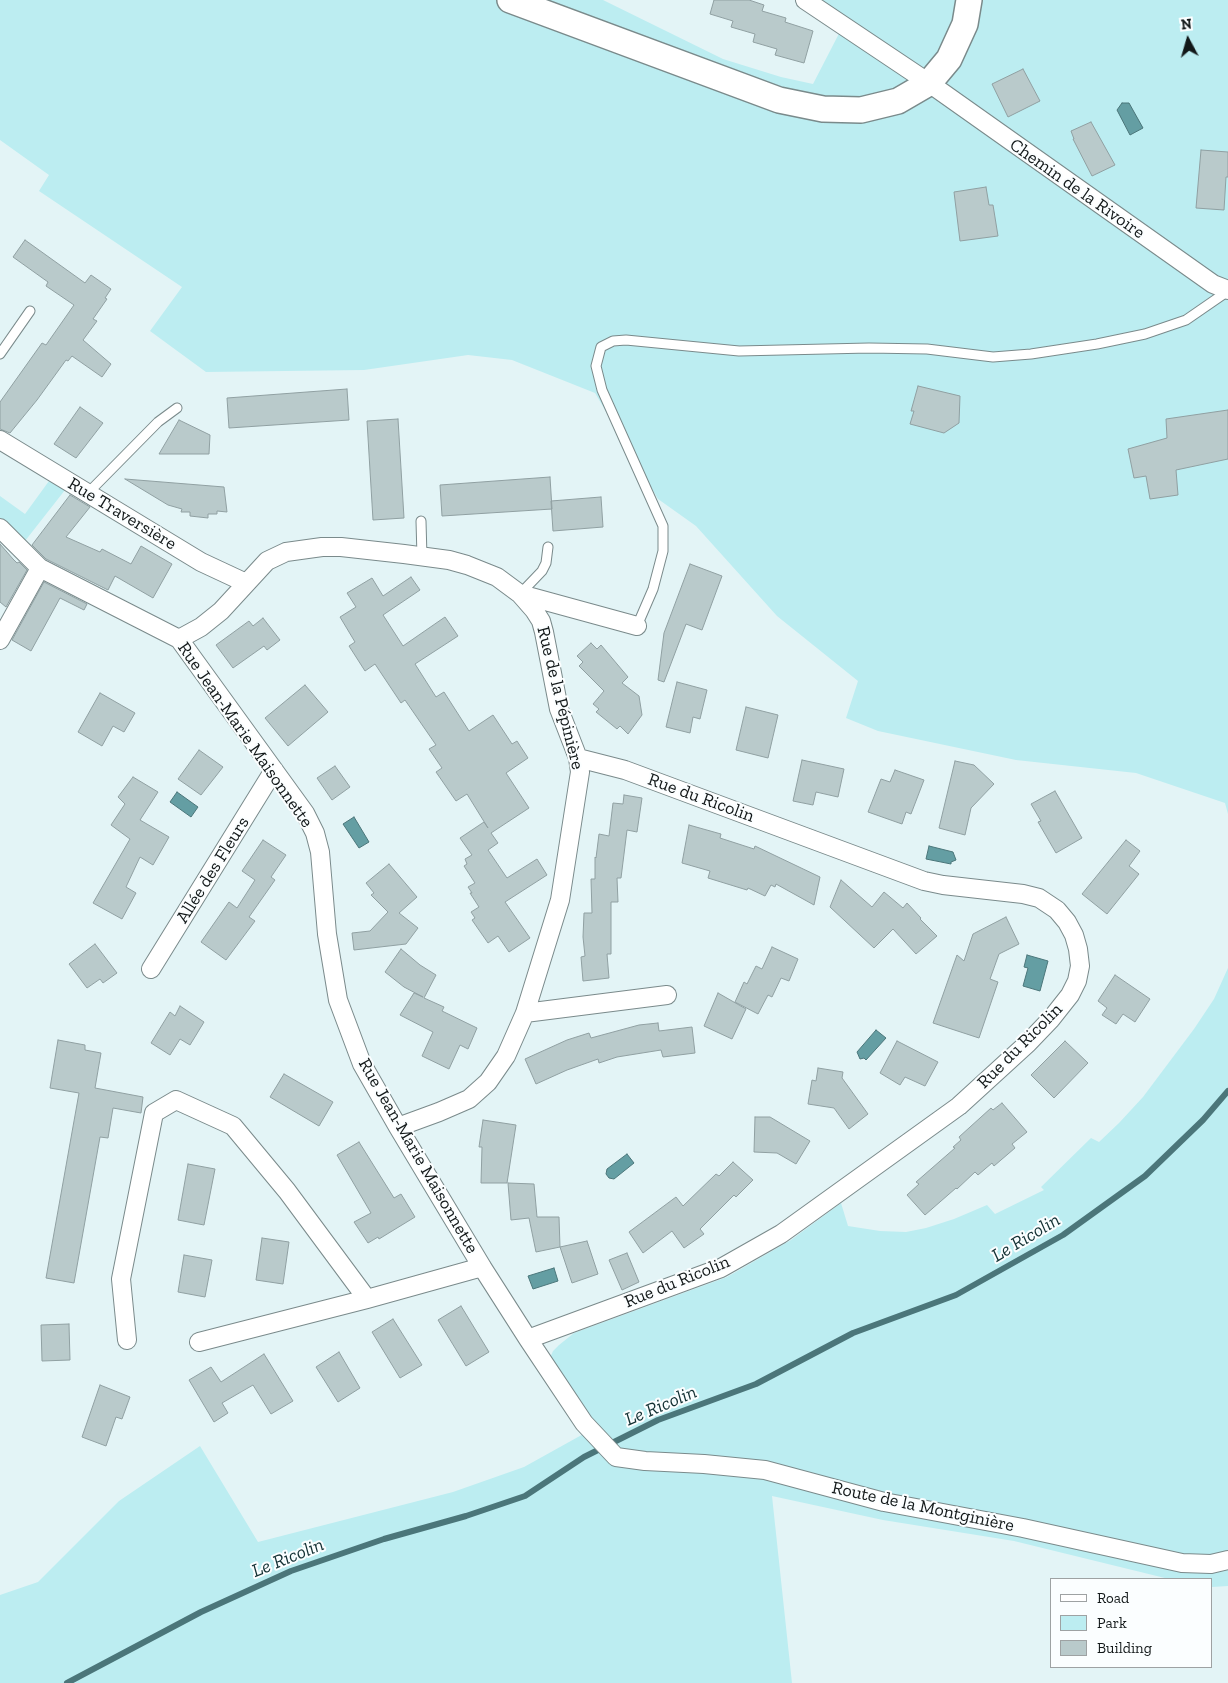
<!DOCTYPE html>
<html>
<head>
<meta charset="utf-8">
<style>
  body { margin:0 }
  #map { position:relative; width:1228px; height:1683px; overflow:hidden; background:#e3f4f6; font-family:"Zilla Slab",serif }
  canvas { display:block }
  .legend { position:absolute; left:1050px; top:1578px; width:162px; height:90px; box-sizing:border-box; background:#fbfeff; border:1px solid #9ea2a3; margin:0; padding:6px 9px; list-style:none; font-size:15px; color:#121819 }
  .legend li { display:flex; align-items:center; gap:10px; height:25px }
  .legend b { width:25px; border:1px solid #9ea2a3 }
  .north { position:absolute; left:1163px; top:15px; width:50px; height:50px; -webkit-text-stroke:4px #fbfeff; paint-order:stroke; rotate:354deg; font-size:14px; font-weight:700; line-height:20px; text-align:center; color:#121819 }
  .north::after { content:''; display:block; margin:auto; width:18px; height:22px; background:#121819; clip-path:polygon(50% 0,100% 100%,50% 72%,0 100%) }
</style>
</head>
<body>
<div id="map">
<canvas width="1228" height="1683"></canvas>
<ul class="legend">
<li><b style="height:6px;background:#fff"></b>Road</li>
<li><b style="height:14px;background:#bcedf1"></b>Park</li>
<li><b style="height:14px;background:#b9cacb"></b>Building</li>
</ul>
<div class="north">N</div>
</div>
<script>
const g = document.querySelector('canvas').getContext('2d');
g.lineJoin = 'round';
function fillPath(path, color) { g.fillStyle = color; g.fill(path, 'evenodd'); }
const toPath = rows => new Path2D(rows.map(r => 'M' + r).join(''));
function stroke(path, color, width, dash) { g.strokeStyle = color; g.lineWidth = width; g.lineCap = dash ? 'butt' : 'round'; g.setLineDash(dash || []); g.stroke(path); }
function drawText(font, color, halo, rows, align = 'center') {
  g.font = font + ' "Zilla Slab",serif'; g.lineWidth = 4; g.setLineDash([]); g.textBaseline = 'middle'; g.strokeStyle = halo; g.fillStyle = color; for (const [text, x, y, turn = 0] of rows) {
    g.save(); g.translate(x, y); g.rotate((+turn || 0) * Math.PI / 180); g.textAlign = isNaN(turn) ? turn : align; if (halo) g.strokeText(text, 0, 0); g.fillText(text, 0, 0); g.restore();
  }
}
fillPath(toPath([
  [0,0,603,0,723,59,781,77,813,84,846,20,818,0,1228,0,1228,814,1225,803,1136,773,1016,760,878,731,846,718,858,681,777,616,696,526,658,499,595,393,512,360,468,355,364,370,206,372,150,331,182,287,39,191,49,175,0,140],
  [49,481,65,490,25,541,0,518,0,496,25,514],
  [1228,968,1228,1586,1212,1587,1212,1579,1169,1579,1014,1541,883,1520,772,1496,792,1683,0,1683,0,1595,38,1582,119,1501,200,1446,258,1542,453,1492,524,1467,596,1427,550,1358,553,1351,559,1345,574,1333,727,1277,791,1240,841,1203,848,1226,880,1231,906,1232,926,1228,954,1219,987,1205,995,1214,1044,1190,1041,1187,1091,1138,1099,1142,1119,1123,1143,1097,1194,1029,1214,999]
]), '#bcedf1');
const water = toPath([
  [1122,103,1129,103,1143,128,1130,135,1117,110,1122,103],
  [177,792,198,807,191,817,170,802,177,792],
  [354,817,369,842,359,848,343,824,354,817],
  [929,846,953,852,956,860,951,862,951,864,926,859,929,846],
  [1027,955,1048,961,1040,991,1023,986,1028,968,1024,967,1027,955],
  [876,1030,886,1038,866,1060,864,1058,860,1059,857,1052,876,1030],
  [627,1154,634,1163,614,1179,609,1178,606,1174,607,1169,627,1154],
  [554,1268,558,1281,533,1289,528,1276,554,1268]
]);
fillPath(water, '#649ea3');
stroke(water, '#4b767a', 1);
stroke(toPath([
  [67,1683,201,1612,291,1571,384,1539,466,1516,525,1496,584,1457,658,1420,756,1384,853,1333,956,1295,1063,1235,1145,1176,1203,1120,1228,1091]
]), '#4b767a', 6);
const building = toPath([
  [714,0,749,0,764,5,762,11,786,18,785,22,813,31,804,63,775,55,777,49,753,42,755,34,731,27,733,21,710,14,714,0],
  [1023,69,1040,101,1008,117,992,84,1023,69],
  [1091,122,1115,165,1092,176,1073,139,1074,139,1071,131,1091,122],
  [1201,150,1228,152,1228,177,1226,177,1224,210,1196,208,1201,150],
  [986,187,989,205,993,205,998,236,960,241,954,192,986,187],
  [25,240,85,283,91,275,111,289,105,298,107,299,93,319,97,321,83,340,111,364,102,377,72,356,68,361,66,360,37,400,10,433,0,429,0,402,42,343,46,345,74,305,46,286,48,282,13,257,25,240],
  [918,386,960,396,959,423,944,433,910,424,914,411,911,411,918,386],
  [347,389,349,420,229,428,227,398,347,389],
  [80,407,103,423,76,458,54,444,80,407],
  [1228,410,1228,459,1176,470,1178,495,1150,499,1146,476,1134,478,1128,449,1167,438,1166,419,1228,410],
  [398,419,404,518,373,520,367,421,398,419],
  [179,420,210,435,209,454,159,454,179,420],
  [550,477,552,509,442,516,440,485,550,477],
  [125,479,224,487,227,512,217,511,217,514,208,514,208,518,190,516,190,512,181,512,182,509,168,505,125,479],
  [70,495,90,507,66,537,100,552,102,549,131,564,141,546,172,564,153,598,115,576,108,590,46,559,32,545,70,495],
  [601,497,603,527,553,531,551,501,601,497],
  [0,544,13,559,17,563,19,562,27,570,6,607,0,602,0,544],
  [690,564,722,576,702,630,686,624,664,682,658,680,664,633,690,564],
  [411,577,420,590,383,615,403,646,445,617,458,636,415,664,436,697,444,692,469,731,493,715,512,744,517,741,528,758,506,773,529,808,491,833,498,843,488,850,507,878,537,859,547,875,505,902,530,938,509,952,498,936,488,943,472,920,475,918,471,912,479,907,470,893,472,893,468,887,475,883,464,866,467,864,465,859,472,855,460,838,484,822,488,828,467,794,456,801,436,772,442,768,429,749,436,745,405,700,401,703,375,664,365,671,349,646,355,642,340,617,356,607,347,593,372,578,383,596,411,577],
  [44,582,87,604,84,610,60,598,31,651,12,640,44,582],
  [263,618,280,640,267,650,264,646,233,668,216,645,249,621,253,626,263,618],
  [591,643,597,649,601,645,628,677,622,683,639,696,642,715,628,734,620,726,617,729,596,712,599,709,593,704,604,691,579,666,583,662,577,656,591,643],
  [677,682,707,690,700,719,693,717,690,733,666,727,677,682],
  [305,685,328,712,288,746,265,718,305,685],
  [100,693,135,713,124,732,113,726,102,746,78,732,100,693],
  [746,707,778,715,768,758,736,750,746,707],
  [199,750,223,767,201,795,178,779,199,750],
  [802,760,844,769,838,797,816,792,813,805,793,801,802,760],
  [955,761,974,765,994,784,971,808,965,835,939,828,955,761],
  [335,766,350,787,332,800,317,778,335,766],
  [895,770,924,780,911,814,906,812,902,824,868,812,881,779,890,782,895,770],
  [133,777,158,792,140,820,169,837,153,865,140,857,126,887,136,893,122,919,93,903,130,839,111,825,125,804,118,797,133,777],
  [1055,791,1082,838,1056,853,1038,822,1041,821,1031,804,1055,791],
  [624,795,642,798,637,832,627,830,621,878,617,878,618,902,611,902,611,954,607,954,609,978,583,981,581,957,585,956,583,937,584,913,592,913,591,879,595,879,595,857,596,858,599,834,609,836,613,803,623,804,624,795],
  [689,825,721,834,720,838,754,849,755,846,820,877,814,905,776,884,775,887,771,885,765,896,748,888,747,890,708,878,710,871,682,863,689,825],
  [263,840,286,855,271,877,275,880,249,917,255,921,226,960,201,942,229,902,237,908,255,880,242,871,263,840],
  [1126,840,1140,851,1129,866,1139,874,1107,914,1082,894,1126,840],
  [389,864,417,897,399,913,418,928,406,944,354,950,352,933,370,931,388,912,371,895,374,893,366,883,389,864],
  [841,880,872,907,884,892,903,908,907,903,921,918,920,919,937,936,916,954,893,929,874,948,830,907,841,880],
  [1006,917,1019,944,999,954,990,979,998,982,979,1038,933,1023,957,955,964,961,973,934,1006,917],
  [95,944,117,973,103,983,100,979,87,988,69,964,95,944],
  [772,947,798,959,789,981,781,978,772,997,768,995,758,1014,735,1002,744,982,747,984,756,966,762,969,772,947],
  [401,949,420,965,436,975,424,998,444,1007,442,1011,477,1028,468,1049,460,1045,449,1069,422,1056,433,1032,400,1015,414,993,423,997,404,987,385,972,401,949],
  [1115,975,1150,999,1135,1022,1123,1014,1116,1024,1102,1015,1107,1008,1098,1001,1115,975],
  [718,993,746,1009,732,1039,704,1026,718,993],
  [180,1006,204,1022,190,1045,180,1039,170,1055,151,1043,170,1012,175,1016,180,1006],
  [658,1023,659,1031,692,1027,695,1053,663,1057,661,1050,617,1057,599,1063,598,1059,567,1070,536,1084,525,1059,567,1040,589,1033,591,1038,639,1025,658,1023],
  [58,1040,85,1045,85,1050,101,1053,95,1088,143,1097,141,1113,113,1108,108,1138,100,1137,74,1283,46,1278,79,1093,50,1088,58,1040],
  [897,1041,938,1062,925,1086,905,1077,900,1085,880,1073,897,1041],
  [1065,1041,1088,1063,1054,1098,1031,1075,1065,1041],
  [818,1068,843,1072,842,1078,868,1114,849,1129,834,1108,808,1104,812,1080,816,1081,818,1068],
  [284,1074,333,1102,319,1126,270,1097,284,1074],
  [1002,1103,1027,1132,1012,1144,1015,1148,994,1166,992,1163,978,1175,975,1172,957,1189,956,1188,925,1215,907,1195,919,1184,916,1182,955,1148,953,1147,961,1140,959,1137,991,1108,993,1110,1002,1103],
  [755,1117,770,1117,810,1141,796,1164,777,1153,754,1152,755,1117],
  [483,1120,516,1125,507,1183,481,1183,482,1147,479,1147,483,1120],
  [359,1142,394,1198,401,1194,415,1217,379,1239,378,1237,368,1243,354,1222,371,1213,337,1155,359,1142],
  [733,1162,753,1180,736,1197,734,1195,700,1229,704,1234,684,1248,672,1231,643,1253,629,1232,676,1197,683,1206,716,1174,719,1176,733,1162],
  [188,1164,215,1169,204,1225,178,1220,188,1164],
  [508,1183,534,1184,537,1217,559,1217,560,1247,536,1252,529,1218,511,1220,508,1183],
  [262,1238,289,1242,283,1284,256,1280,262,1238],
  [587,1241,598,1274,572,1283,560,1247,587,1241],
  [627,1253,639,1282,622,1290,609,1260,627,1253],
  [184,1255,212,1260,205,1297,178,1292,184,1255],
  [461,1306,489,1352,466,1366,438,1320,461,1306],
  [393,1319,422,1365,400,1378,372,1332,393,1319],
  [69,1324,70,1360,42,1361,41,1325,69,1324],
  [339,1352,360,1388,338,1402,316,1367,339,1352],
  [264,1354,293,1401,271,1414,253,1385,222,1403,228,1413,214,1422,189,1380,211,1367,221,1382,264,1354],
  [100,1385,130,1397,122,1419,116,1417,106,1446,82,1437,100,1385]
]);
fillPath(building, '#b9cacb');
stroke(building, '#90a0a2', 1);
const service = toPath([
  [0,354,30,311],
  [88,493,158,422,177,408],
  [421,521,422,557],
  [520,594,542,571,546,563,548,547],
  [637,626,653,589,663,551,663,526,602,390,596,366,601,347,613,341,626,340,739,351,869,348,927,349,993,357,1031,354,1097,344,1145,334,1186,320,1228,291]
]);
const minor = toPath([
  [805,0,929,83,1213,284,1228,290],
  [0,440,201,562,246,583],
  [0,528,40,568,179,639,305,813,315,833,320,852,327,934,338,1000,362,1064,398,1127,482,1267,528,1339,584,1423,616,1457,645,1461,704,1464,765,1470,884,1502,1023,1528,1182,1563,1211,1564,1228,1560],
  [179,639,201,627,221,611,267,561,286,552,322,547,341,547,404,554,449,560,467,565,497,577,520,594,637,626],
  [0,640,40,568],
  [151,969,274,770],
  [525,1013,667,995],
  [398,1127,439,1112,469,1099,488,1082,506,1056,525,1013,560,900,580,772,578,758,559,709,544,632,541,621,534,610,520,594],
  [528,1339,721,1268,781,1234,959,1106,1028,1043,1051,1019,1070,995,1077,981,1080,966,1078,949,1074,935,1067,922,1057,910,1039,898,1023,894,943,885,924,881,625,770,578,758],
  [127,1340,121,1279,154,1113,176,1100,233,1126,287,1191,367,1299],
  [199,1342,367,1299,482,1267]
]);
const secondary = toPath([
  [510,0,779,100,823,109,861,110,898,101,929,83,949,59,965,24,969,0]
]);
stroke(service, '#7a8a8b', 11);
stroke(minor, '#7a8a8b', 20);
stroke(secondary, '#7a8a8b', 28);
stroke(service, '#fff', 9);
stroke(minor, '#fff', 18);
stroke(secondary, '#fff', 25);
drawText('18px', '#121819', '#fbfeff', [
  ["Chemin de la Rivoire",1077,189,35],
  ["Rue Traversière",122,514,31],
  ["Rue de la Pépinière",560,698,76],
  ["Rue Jean-Marie Maisonnette",245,735,55],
  ["Rue du Ricolin",701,798,20],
  ["Allée des Fleurs",213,870,-58],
  ["Rue du Ricolin",1020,1046,-45],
  ["Rue Jean-Marie Maisonnette",418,1156,60],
  ["Rue du Ricolin",677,1282,-22],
  ["Route de la Montginière",923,1507,12]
]);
drawText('italic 19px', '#123033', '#fbfeff', [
  ["Le Ricolin",1026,1238,-31],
  ["Le Ricolin",661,1406,-23],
  ["Le Ricolin",288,1558,-22]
]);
</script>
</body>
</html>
